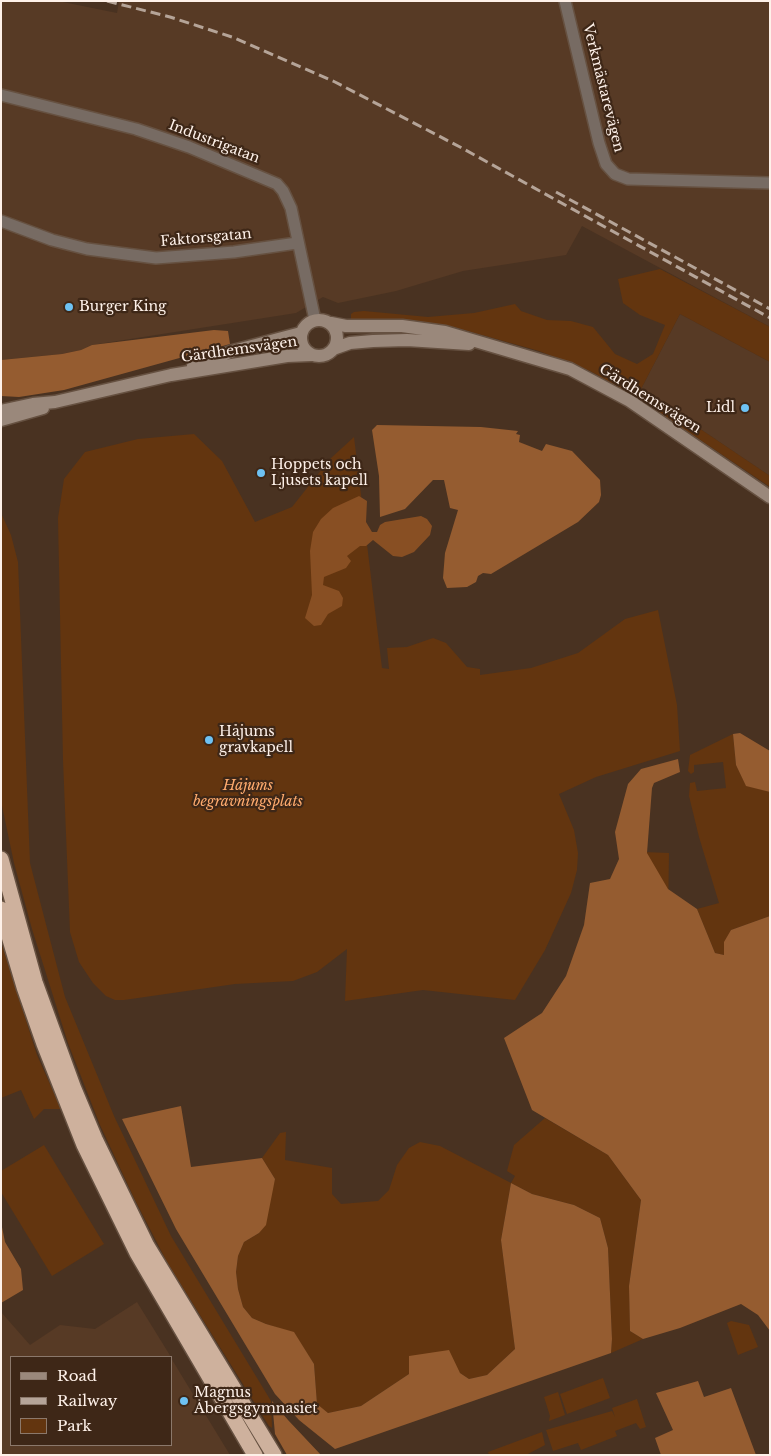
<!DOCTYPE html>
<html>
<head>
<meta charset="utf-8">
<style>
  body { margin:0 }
  #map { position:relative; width:771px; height:1456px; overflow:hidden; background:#493221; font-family:"Libre Baskerville",serif }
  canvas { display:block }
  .frame { position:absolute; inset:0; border:2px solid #fef1e9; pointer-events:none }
  .legend { position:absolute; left:10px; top:1356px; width:162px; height:90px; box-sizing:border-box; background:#3e2717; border:1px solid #8b786b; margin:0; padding:6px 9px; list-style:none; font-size:15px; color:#fef1e9 }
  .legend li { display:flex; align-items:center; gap:10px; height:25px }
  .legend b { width:25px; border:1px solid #8b786b }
</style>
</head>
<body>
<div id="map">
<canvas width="771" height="1456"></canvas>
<div class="frame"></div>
<ul class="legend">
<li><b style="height:6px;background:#9a887b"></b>Road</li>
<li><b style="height:6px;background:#b5a498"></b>Railway</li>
<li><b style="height:14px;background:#63350f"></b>Park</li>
</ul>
</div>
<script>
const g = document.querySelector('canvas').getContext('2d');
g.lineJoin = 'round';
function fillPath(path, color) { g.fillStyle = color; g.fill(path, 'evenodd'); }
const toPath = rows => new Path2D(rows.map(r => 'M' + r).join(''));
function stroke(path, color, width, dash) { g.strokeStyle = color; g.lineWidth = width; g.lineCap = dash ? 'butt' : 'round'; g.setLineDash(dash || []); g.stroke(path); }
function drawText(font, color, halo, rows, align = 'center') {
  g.font = font + ' "Libre Baskerville",serif'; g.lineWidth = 4.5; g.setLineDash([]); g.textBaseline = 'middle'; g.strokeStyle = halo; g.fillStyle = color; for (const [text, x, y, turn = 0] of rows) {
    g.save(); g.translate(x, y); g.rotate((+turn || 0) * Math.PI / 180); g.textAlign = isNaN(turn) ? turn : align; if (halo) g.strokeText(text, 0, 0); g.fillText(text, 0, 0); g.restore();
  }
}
fillPath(toPath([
  [1,1,58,1,117,13,119,1,770,1,770,327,582,226,566,255,463,271,396,291,338,303,323,297,296,313,92,345,81,350,62,354,1,360],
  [680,314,770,362,770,476,641,389],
  [137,1302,171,1357,11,1357,11,1445,171,1445,171,1358,230,1455,1,1455,1,1312,30,1345,60,1325,95,1329]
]), '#573a25');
fillPath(toPath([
  [660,269,770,327,770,362,680,314,641,389,770,476,770,487,635,396,590,371,539,351,450,326,386,320,352,321,351,319,351,314,354,312,364,311,428,317,474,313,515,304,521,311,547,320,571,321,593,327,615,354,637,364,653,354,665,325,640,315,623,303,618,279],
  [194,434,222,461,255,522,292,507,330,459,354,437,382,668,389,669,387,648,407,647,433,638,446,643,467,667,480,669,480,675,531,668,578,653,625,619,658,610,677,705,680,751,596,777,559,794,574,830,578,853,577,870,571,893,545,950,515,1000,423,990,345,1001,347,949,317,972,293,981,235,984,124,1000,115,1000,106,996,93,983,79,962,70,932,63,760,58,518,64,479,85,452,138,439],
  [1,513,11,535,18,562,30,863,65,997,114,1116,171,1236,271,1401,272,1428,269,1426,167,1262,135,1200,100,1125,68,1043,32,929,14,863,1,801],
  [733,734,736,765,746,785,770,792,770,916,731,930,724,955,715,953,697,909,719,903,699,837,689,796,690,783,695,782,697,791,726,788,723,762,694,765,694,772,691,774,688,771,690,755],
  [643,852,669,853,668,916],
  [1,942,37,1055,61,1109,44,1109,34,1119,21,1090,1,1098],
  [545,1118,608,1155,641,1200,629,1286,630,1331,643,1339,611,1353,612,1339,608,1248,600,1218,574,1205,532,1194,511,1183,501,1240,515,1349,487,1375,469,1379,460,1373,410,1356,409,1374,361,1406,328,1413,317,1405,314,1364,294,1333,266,1324,252,1318,243,1307,238,1289,236,1272,238,1256,244,1242,259,1233,275,1179,262,1158,280,1133,286,1132,285,1160,332,1168,332,1194,341,1204,378,1201,389,1190,397,1165,409,1148,420,1142,440,1146,511,1183,515,1176,507,1171,514,1145],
  [44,1145,104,1244,52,1276,1,1192,1,1171],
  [731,1321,749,1325,758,1347,738,1355,727,1323],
  [603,1378,610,1398,567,1414,560,1394],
  [558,1392,565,1415,549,1421,550,1416,544,1397],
  [637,1399,646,1427,640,1429,636,1423,615,1431,617,1436,581,1450,578,1443,553,1451,546,1430,612,1411,615,1417,612,1408],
  [542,1432,545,1445,526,1455,489,1455,488,1452]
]), '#63350f');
fillPath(toPath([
  [214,330,228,331,230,344,64,390,19,397,1,396,1,360,62,354,81,350,92,345],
  [377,425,481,427,518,431,516,434,520,435,519,442,542,451,546,444,572,451,600,480,601,495,599,502,578,522,491,574,483,573,478,576,476,582,467,587,447,588,443,578,445,553,458,510,450,508,444,480,433,480,405,509,380,517,379,476,372,430],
  [740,733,770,751,770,792,746,786,736,765,733,734],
  [678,759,680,772,654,783,652,788,647,853,668,889,697,909,715,953,724,955,724,942,731,930,770,916,770,1331,758,1315,741,1304,680,1328,643,1339,630,1331,629,1286,641,1200,608,1155,532,1110,504,1038,542,1013,566,976,584,925,590,883,610,879,619,859,615,832,628,784,641,769],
  [181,1106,191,1167,262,1158,275,1179,266,1225,259,1233,244,1242,238,1256,236,1272,238,1289,243,1307,252,1318,266,1324,294,1332,314,1364,317,1404,328,1413,361,1406,409,1374,409,1356,449,1350,460,1373,469,1379,487,1375,515,1349,501,1240,511,1183,532,1194,574,1205,600,1218,608,1248,612,1339,611,1353,335,1449,299,1420,275,1394,176,1229,122,1119],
  [1,1222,5,1242,21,1269,23,1290,1,1303],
  [698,1381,704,1397,731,1388,756,1455,661,1455,655,1438,673,1430,656,1393],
  [272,1401,288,1420,321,1455,287,1455,275,1434]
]), '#955c30');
fillPath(toPath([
  [359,496,367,501,366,522,372,532,377,532,380,525,385,522,421,516,427,519,432,526,430,535,414,552,402,557,393,556,373,540,366,546,360,546,347,556,351,561,346,568,324,577,323,585,339,591,343,598,342,606,328,614,321,625,314,626,305,618,312,595,310,551,313,532,321,519,333,508]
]), '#884f23');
const street = toPath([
  [565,1,599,143,606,164,615,174,628,179,770,183],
  [1,95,136,129,189,147,277,184,283,191,291,208,315,320],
  [1,221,52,240,87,249,156,258,234,252,297,243]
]);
const secondary = toPath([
  '301 338a18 18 0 1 1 36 0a18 18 0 1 1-36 0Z',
  [331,323,346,326,402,326,445,332,570,369,630,401,770,497],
  [333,349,350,343,373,341,407,340,469,344],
  [193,366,233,351,301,333],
  [1,411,33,404,55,402,171,375,287,356,311,355],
  [1,420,43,408]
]);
const highway = toPath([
  [1,859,35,982,74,1089,95,1139,147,1246,274,1455],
  [1,909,24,987,44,1044,84,1145,137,1253,255,1455]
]);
stroke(street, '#665141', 14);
stroke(secondary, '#665141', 15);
stroke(highway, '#665141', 18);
stroke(street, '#776b63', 11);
stroke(secondary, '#9a887b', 12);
stroke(highway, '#ceb19d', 15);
stroke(toPath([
  [107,1,170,17,232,37,335,82,460,147,770,318],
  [556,192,770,309]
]), '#b5a498', 3, [10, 5]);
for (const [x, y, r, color] of [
  [69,307,5,"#6ec2f3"],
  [745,408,5,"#6ec2f3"],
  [261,473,5,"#6ec2f3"],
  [209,740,5,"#6ec2f3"],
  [184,1401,5,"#6ec2f3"]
]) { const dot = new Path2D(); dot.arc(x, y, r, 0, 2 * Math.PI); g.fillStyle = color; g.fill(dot); stroke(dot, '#3e2717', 2); }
drawText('14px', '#fef1e9', '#3e2717', [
  ["Verkmästarevägen",603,88,76],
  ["Industrigatan",214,142,21],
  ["Faktorsgatan",206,238,-5],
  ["Gärdhemsvägen",239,350,-8],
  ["Gärdhemsvägen",650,399,32]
]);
drawText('14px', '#fef1e9', '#3e2717', [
  ["Burger King",79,307],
  ["Lidl",735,408,"right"],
  ["Hoppets och",271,465],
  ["Ljusets kapell",271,481],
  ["Håjums",219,732],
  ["gravkapell",219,748],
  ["Magnus",194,1393],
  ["Åbergsgymnasiet",194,1409]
], 'left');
drawText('italic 14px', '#ffab6e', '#3e2717', [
  ["Håjums",248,786],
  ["begravningsplats",248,802]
]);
</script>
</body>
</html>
